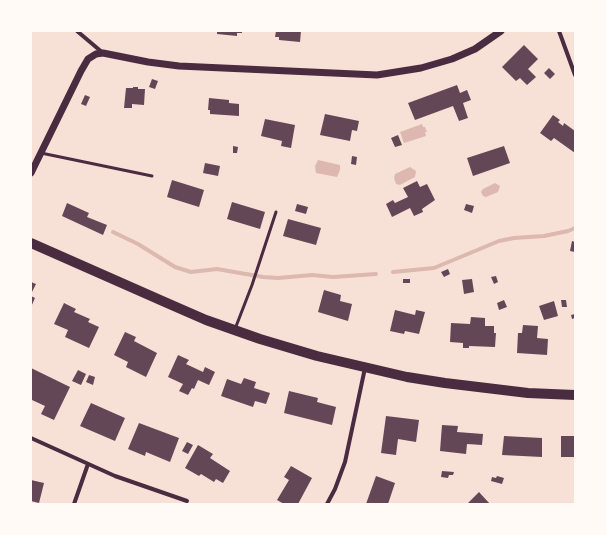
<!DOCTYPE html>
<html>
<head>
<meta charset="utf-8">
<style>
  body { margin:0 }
  #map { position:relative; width:606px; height:535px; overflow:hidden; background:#f7e1d7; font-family:Rubik,sans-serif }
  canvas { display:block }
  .frame { position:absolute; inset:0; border:32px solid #fffaf5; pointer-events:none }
</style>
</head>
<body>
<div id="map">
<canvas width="606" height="535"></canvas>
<div class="frame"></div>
</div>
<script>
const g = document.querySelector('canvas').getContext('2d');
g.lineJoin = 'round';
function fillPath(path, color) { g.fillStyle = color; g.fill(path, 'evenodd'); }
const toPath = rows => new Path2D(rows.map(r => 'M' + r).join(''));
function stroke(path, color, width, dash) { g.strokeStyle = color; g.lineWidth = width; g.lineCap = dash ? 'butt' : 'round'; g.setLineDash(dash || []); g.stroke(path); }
fillPath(toPath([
  [422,124,423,127,425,127,427,132,425,132,426,136,404,143,400,132],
  [318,160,340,165,340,170,337,177,316,173,315,166],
  [410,167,416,171,415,177,400,185,396,184,394,178,395,174],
  [495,183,500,186,498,192,486,197,483,196,481,192,483,189]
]), '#dcb8b0');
stroke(toPath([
  [113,232,138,244,175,267,191,272,217,269,263,277,278,278,312,275,333,277,376,274],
  [393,272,434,268,499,241,514,238,544,236,568,231,575,228]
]), '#dcb8b0', 4);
fillPath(toPath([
  [217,31,242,31,242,33,237,33,237,36,217,34],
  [276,31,301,31,300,42,279,40,279,37,275,37],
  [524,45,538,59,528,69,536,77,527,85,520,78,516,81,502,67],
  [549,68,555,74,550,79,544,73],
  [152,79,158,81,155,89,149,87],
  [457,85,460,93,467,90,471,100,463,103,468,118,459,121,453,106,415,120,408,103],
  [133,87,138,87,138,89,145,89,144,105,132,104,132,108,124,108,126,88,133,88],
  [85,95,90,97,86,106,81,104],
  [209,98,229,100,229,103,239,104,239,116,210,114,210,110,208,110],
  [325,114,359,121,357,131,352,130,350,141,320,135],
  [553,115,560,120,558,122,563,126,564,123,575,131,575,153,554,138,551,141,540,133],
  [265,119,295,125,291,148,281,146,282,141,261,136],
  [398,135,402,145,395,147,391,138],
  [233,146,238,147,237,153,233,153],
  [504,146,510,163,473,176,467,158],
  [352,156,357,157,356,165,351,164],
  [205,163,220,166,218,176,203,173],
  [172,180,204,190,199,207,167,197],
  [417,181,420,187,427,184,435,200,422,209,423,212,414,216,410,208,392,217,386,204,393,200,395,203,408,197,403,188],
  [232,202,265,212,260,229,227,219],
  [67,203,89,213,87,217,107,225,103,235,62,216],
  [297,204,308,207,306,214,295,211],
  [466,204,474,206,472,213,464,210],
  [288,219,321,228,316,245,283,236],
  [572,241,575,242,575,252,570,251],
  [448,269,450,274,444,277,441,272],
  [496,276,498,282,494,284,491,277],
  [403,279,410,279,410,283,403,283],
  [472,279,474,292,464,294,462,280],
  [31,282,36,284,31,294],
  [324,290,341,295,340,301,352,304,348,321,318,312],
  [31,296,35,298,31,307],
  [504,300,507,307,499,310,497,303],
  [561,300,566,300,567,307,562,307],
  [554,301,558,316,544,320,539,306],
  [64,303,76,309,74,312,90,319,88,322,99,327,89,348,65,337,68,330,54,324],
  [395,310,415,315,416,310,425,312,419,334,405,331,404,334,390,331],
  [575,314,575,318,572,319,571,315],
  [471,317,485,318,485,326,494,326,494,333,496,333,495,347,469,346,469,348,463,348,463,343,450,342,451,323,470,324],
  [523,325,538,326,537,338,548,339,547,355,517,353,518,333,522,333],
  [125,332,136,337,134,341,157,353,146,377,126,367,128,362,114,355],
  [178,355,189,360,186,364,203,372,205,367,215,372,209,385,198,380,194,389,192,388,188,395,179,391,183,384,168,377],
  [31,368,70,387,54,420,41,414,45,406,32,400,31,403],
  [78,370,86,374,81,385,72,381],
  [89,375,95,377,93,385,86,382],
  [244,378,256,382,254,388,270,393,266,404,255,401,253,407,221,396,227,379,241,384],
  [289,391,318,398,317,402,336,407,332,425,284,413],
  [91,403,125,418,115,441,80,426],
  [386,416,419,420,416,442,398,439,396,455,381,453],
  [139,423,179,438,170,462,146,452,145,456,128,449],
  [442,425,458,426,457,432,483,434,482,445,467,444,466,454,440,451],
  [504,436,542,438,542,457,502,455],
  [561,436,575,436,575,457,561,457],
  [187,442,193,445,188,454,182,451],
  [198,445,213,454,210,458,230,471,223,483,216,479,214,482,201,474,199,476,185,468],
  [291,466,312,478,298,504,284,504,277,500,289,480,284,477],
  [442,471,454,472,453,475,449,475,448,478,441,477],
  [376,476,395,483,388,504,366,504],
  [497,476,504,478,502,484,491,481,492,477,496,478],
  [31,480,44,483,39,503,31,501],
  [479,492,490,504,467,504]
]), '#644757');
stroke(toPath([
  [41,153,152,176],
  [235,329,252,285,276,212]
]), '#4a2c40', 3);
stroke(toPath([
  [77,31,103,53],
  [559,31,575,75],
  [31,438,115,476,187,501],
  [74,504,88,464],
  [327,504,335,489,345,462,365,368]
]), '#4a2c40', 4);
stroke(toPath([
  [31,173,81,71,88,59,96,54,103,53,148,62,179,66,377,75,421,68,452,59,475,49,501,31]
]), '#4a2c40', 7);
stroke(toPath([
  [31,243,167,303,206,320,260,339,317,356,407,377,445,383,528,393,575,395]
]), '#4a2c40', 10);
</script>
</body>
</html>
